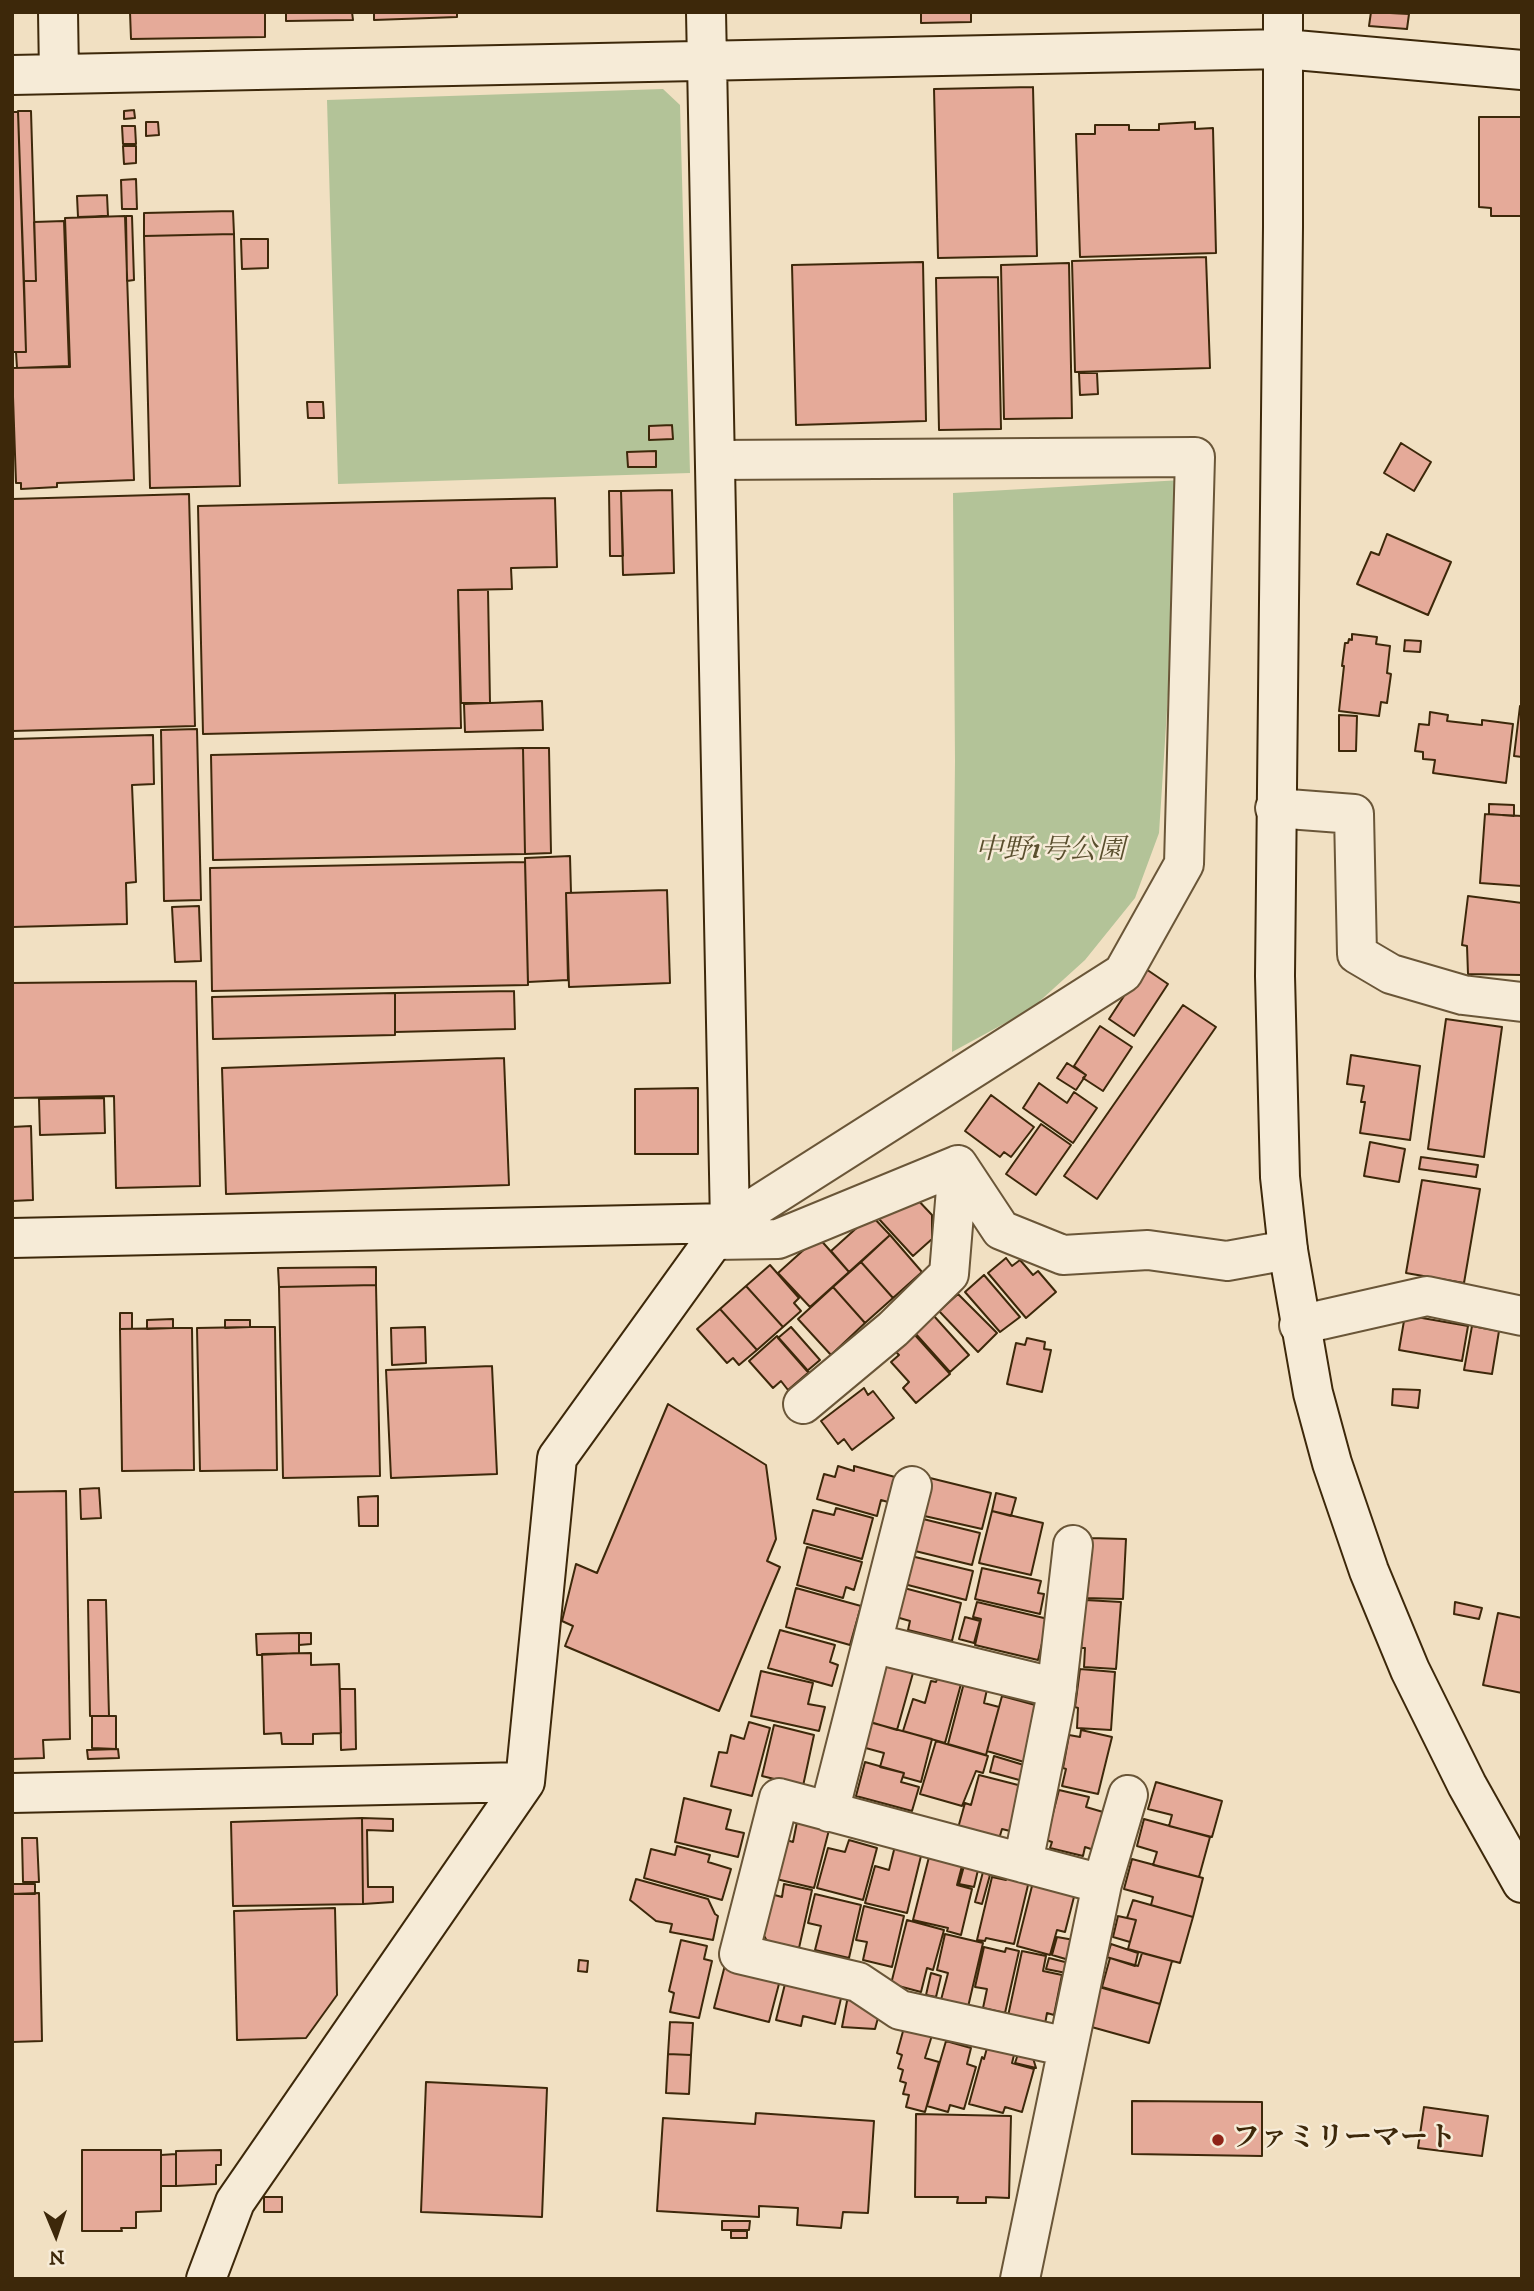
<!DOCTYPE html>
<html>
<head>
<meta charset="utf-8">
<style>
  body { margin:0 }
  #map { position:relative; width:1534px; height:2291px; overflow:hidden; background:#f1e0c2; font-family:"IM FELL DW Pica",serif }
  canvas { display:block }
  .frame { position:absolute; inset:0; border:14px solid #3d280a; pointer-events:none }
  .north { position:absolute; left:21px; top:2200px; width:70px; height:70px; -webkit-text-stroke:5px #f6ebd7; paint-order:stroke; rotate:178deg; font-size:19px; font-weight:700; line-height:28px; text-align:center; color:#3d280a }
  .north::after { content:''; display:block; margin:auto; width:24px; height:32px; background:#3d280a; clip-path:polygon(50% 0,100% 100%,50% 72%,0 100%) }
</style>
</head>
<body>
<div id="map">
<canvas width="1534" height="2291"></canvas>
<div class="frame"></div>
<div class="north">N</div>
</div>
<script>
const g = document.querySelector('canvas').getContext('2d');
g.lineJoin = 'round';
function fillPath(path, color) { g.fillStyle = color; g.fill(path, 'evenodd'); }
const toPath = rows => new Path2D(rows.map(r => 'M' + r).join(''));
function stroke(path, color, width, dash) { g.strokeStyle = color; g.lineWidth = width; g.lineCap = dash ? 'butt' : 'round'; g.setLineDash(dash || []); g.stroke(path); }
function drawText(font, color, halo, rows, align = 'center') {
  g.font = font + ' "IM FELL DW Pica","Noto Serif JP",serif'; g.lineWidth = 5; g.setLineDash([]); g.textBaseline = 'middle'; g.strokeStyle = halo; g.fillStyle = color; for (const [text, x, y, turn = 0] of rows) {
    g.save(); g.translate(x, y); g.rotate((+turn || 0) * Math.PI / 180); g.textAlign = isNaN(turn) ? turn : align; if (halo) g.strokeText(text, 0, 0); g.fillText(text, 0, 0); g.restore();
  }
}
fillPath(toPath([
  [663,89,680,105,690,473,338,484,327,100],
  [1182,480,1159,833,1135,898,1085,960,1031,1009,952,1052,955,761,953,493]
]), '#b3c398');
const building = toPath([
  [130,12,265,12,265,37,131,39,130,12],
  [286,12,352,12,353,20,286,21,286,12],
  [374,12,457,12,457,17,374,20,374,12],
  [921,12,971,12,971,22,921,23,921,12],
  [1371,12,1409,14,1407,29,1369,26,1371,12],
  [1033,87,1037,256,938,258,934,89,1033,87],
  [134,110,135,118,124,119,124,111,134,110],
  [18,111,31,111,36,281,24,281,18,111],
  [12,112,18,112,26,352,12,352,12,112],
  [1479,117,1522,117,1522,216,1491,216,1491,208,1479,207,1479,117],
  [146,122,158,122,159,135,146,136,146,122],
  [1195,122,1195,129,1213,128,1216,253,1080,257,1076,134,1095,134,1095,125,1129,125,1129,130,1159,130,1159,124,1195,122],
  [122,126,135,126,136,144,123,144,122,126],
  [123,146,136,146,136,163,124,164,123,146],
  [136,179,137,209,122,209,121,180,136,179],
  [107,195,108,216,78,217,77,196,107,195],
  [233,211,234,234,144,236,144,213,233,211],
  [125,216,134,480,57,483,57,487,21,489,21,483,16,483,12,368,70,367,65,218,125,216],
  [126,216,132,216,134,280,127,281,126,216],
  [64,221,69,366,17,368,16,352,26,352,24,281,36,281,34,222,64,221],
  [234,234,240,486,150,488,144,236,234,234],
  [241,239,268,239,268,268,242,269,241,239],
  [1206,257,1210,368,1075,372,1072,261,1206,257],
  [923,262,926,421,796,425,792,265,923,262],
  [1069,263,1072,418,1004,419,1001,265,1069,263],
  [998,277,1001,429,939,430,936,278,998,277],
  [1079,373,1097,373,1098,394,1080,395,1079,373],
  [307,402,323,402,324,418,308,418,307,402],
  [672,425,673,439,649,440,649,426,672,425],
  [1401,443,1431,462,1414,491,1384,473,1401,443],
  [656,451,656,467,628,467,627,452,656,451],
  [672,490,674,573,623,575,621,491,672,490],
  [609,491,621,491,623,556,610,556,609,491],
  [189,494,195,726,12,731,12,499,189,494],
  [555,498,557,567,511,568,512,589,458,590,461,728,203,734,198,506,555,498],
  [1387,534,1451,562,1428,615,1357,584,1371,552,1379,555,1387,534],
  [458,590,488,590,490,703,461,703,458,590],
  [1352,634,1377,637,1376,644,1390,646,1387,673,1391,674,1387,703,1381,702,1379,716,1339,711,1344,666,1342,666,1345,643,1348,643,1349,639,1352,640,1352,634],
  [1405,640,1421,641,1420,652,1404,651,1405,640],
  [542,701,543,730,465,732,464,704,542,701],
  [1520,706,1522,706,1522,757,1514,756,1520,706],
  [1430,712,1448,715,1447,721,1482,725,1482,720,1513,724,1506,783,1433,773,1435,760,1423,759,1423,752,1415,751,1419,724,1429,725,1430,712],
  [1339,715,1357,716,1356,751,1339,751,1339,715],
  [197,729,201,900,164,901,161,730,197,729],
  [153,735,154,784,132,785,136,882,126,883,127,924,12,927,12,739,153,735],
  [523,748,525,854,213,860,211,755,523,748],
  [523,748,549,748,551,853,525,854,523,748],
  [1489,804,1514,805,1514,816,1489,814,1489,804],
  [1485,814,1522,816,1522,886,1480,883,1485,814],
  [570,856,571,893,566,893,568,980,528,982,525,858,570,856],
  [525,862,528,985,212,991,210,868,525,862],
  [667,890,670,983,569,987,566,893,667,890],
  [1468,896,1522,903,1522,975,1468,974,1467,946,1462,945,1468,896],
  [199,906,201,961,175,962,172,907,199,906],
  [1143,967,1168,984,1134,1036,1109,1019,1143,967],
  [196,981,200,1186,116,1188,114,1096,12,1098,12,983,196,981],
  [514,991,515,1029,395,1032,395,993,514,991],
  [395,993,395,1035,213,1039,212,997,395,993],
  [1183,1005,1216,1027,1097,1199,1064,1176,1183,1005],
  [1446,1019,1502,1027,1484,1157,1428,1149,1446,1019],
  [1100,1026,1132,1047,1103,1091,1083,1078,1086,1075,1074,1066,1100,1026],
  [1351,1055,1420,1066,1410,1140,1360,1133,1365,1102,1361,1102,1364,1086,1347,1084,1351,1055],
  [504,1058,509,1185,226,1194,222,1068,504,1058],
  [1067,1063,1086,1075,1076,1090,1057,1078,1067,1063],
  [1039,1083,1067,1103,1074,1092,1097,1108,1073,1143,1023,1108,1039,1083],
  [698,1088,698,1154,635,1154,635,1089,698,1088],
  [991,1095,1034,1127,1011,1157,1004,1152,1000,1157,965,1131,991,1095],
  [104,1098,105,1133,40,1135,39,1099,104,1098],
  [1041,1124,1071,1145,1036,1195,1006,1174,1041,1124],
  [31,1126,33,1200,12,1201,12,1127,31,1126],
  [1370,1142,1405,1149,1399,1182,1364,1176,1370,1142],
  [1421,1157,1478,1165,1476,1177,1419,1169,1421,1157],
  [1422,1180,1480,1189,1464,1283,1406,1273,1422,1180],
  [915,1197,932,1215,932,1239,913,1256,879,1219,915,1197],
  [871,1215,890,1235,849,1272,831,1251,871,1215],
  [890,1235,922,1272,893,1298,861,1262,890,1235],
  [818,1237,849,1272,810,1307,778,1273,818,1237],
  [1006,1258,1012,1266,1020,1260,1033,1275,1038,1271,1056,1292,1026,1318,988,1273,1006,1258],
  [861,1262,893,1298,865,1323,833,1287,861,1262],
  [770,1265,799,1298,794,1303,801,1311,783,1327,746,1286,770,1265],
  [376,1267,376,1285,279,1287,278,1268,376,1267],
  [984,1275,1020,1317,1000,1332,965,1292,984,1275],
  [376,1285,380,1476,283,1478,279,1287,376,1285],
  [746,1286,783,1327,757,1350,720,1309,746,1286],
  [833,1287,865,1323,831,1355,798,1319,833,1287],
  [958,1294,997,1333,978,1352,939,1311,958,1294],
  [720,1309,757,1350,739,1365,733,1358,727,1363,697,1329,720,1309],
  [120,1313,132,1313,132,1329,120,1329,120,1313],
  [1405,1315,1468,1326,1462,1361,1399,1350,1405,1315],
  [934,1316,969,1355,950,1372,915,1333,934,1316],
  [173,1319,173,1328,147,1329,147,1320,173,1319],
  [225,1320,250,1320,250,1327,225,1328,225,1320],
  [1472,1326,1499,1331,1492,1374,1464,1370,1472,1326],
  [250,1327,275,1327,277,1470,200,1471,197,1328,250,1327],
  [425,1327,426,1363,392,1365,391,1328,425,1327],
  [791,1327,820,1360,807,1371,778,1338,791,1327],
  [173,1328,192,1328,194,1470,122,1471,120,1329,173,1328],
  [915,1335,950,1374,916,1403,903,1388,909,1382,891,1362,899,1355,896,1352,915,1335],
  [777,1336,809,1372,788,1390,781,1381,773,1388,749,1361,777,1336],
  [1027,1338,1045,1342,1044,1349,1051,1350,1042,1392,1007,1384,1016,1343,1025,1345,1027,1338],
  [492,1366,497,1474,391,1478,386,1370,492,1366],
  [864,1388,868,1395,873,1391,894,1418,852,1450,844,1439,838,1444,821,1421,864,1388],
  [1393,1389,1420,1390,1418,1408,1392,1405,1393,1389],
  [668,1404,766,1465,776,1539,767,1561,780,1567,719,1711,565,1646,573,1626,562,1621,576,1564,597,1573,668,1404],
  [838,1466,854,1471,854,1466,895,1477,888,1502,881,1500,877,1516,817,1499,824,1474,835,1477,838,1466],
  [930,1478,991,1493,982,1529,920,1515,930,1478],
  [99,1488,101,1518,81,1519,80,1489,99,1488],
  [66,1491,70,1739,43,1740,44,1758,12,1759,12,1492,66,1491],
  [996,1493,1016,1498,1011,1516,992,1511,996,1493],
  [378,1496,378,1526,359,1526,358,1497,378,1496],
  [836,1508,873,1518,862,1559,804,1543,813,1510,834,1515,836,1508],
  [992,1511,1043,1523,1031,1575,979,1563,992,1511],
  [919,1518,980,1533,972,1565,911,1550,919,1518],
  [1090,1538,1126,1539,1123,1599,1084,1598,1090,1538],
  [807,1547,862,1562,854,1590,846,1587,843,1598,797,1585,807,1547],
  [911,1556,973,1571,966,1600,904,1584,911,1556],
  [982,1568,1041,1581,1038,1593,1044,1594,1040,1614,975,1599,982,1568],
  [796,1588,861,1606,850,1645,786,1627,796,1588],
  [904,1588,961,1603,952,1641,908,1630,910,1621,896,1617,904,1588],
  [88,1600,106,1600,109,1716,90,1716,88,1600],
  [1085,1600,1121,1602,1116,1669,1084,1667,1085,1648,1081,1648,1085,1600],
  [977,1602,1048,1619,1038,1660,975,1645,981,1619,973,1617,977,1602],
  [1455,1602,1482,1608,1479,1619,1454,1614,1455,1602],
  [1498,1613,1522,1618,1522,1693,1483,1685,1498,1613],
  [965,1617,980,1621,974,1643,959,1639,965,1617],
  [780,1630,835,1645,830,1662,838,1665,832,1686,768,1668,780,1630],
  [299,1633,311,1633,311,1644,299,1645,299,1633],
  [299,1633,299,1653,257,1655,256,1634,299,1633],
  [311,1653,311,1665,339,1664,341,1733,313,1734,313,1744,282,1744,281,1733,264,1734,262,1654,311,1653],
  [886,1666,913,1673,897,1730,867,1721,886,1666],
  [1080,1669,1115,1672,1111,1730,1077,1728,1078,1708,1075,1707,1080,1669],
  [761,1671,813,1683,808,1704,825,1707,819,1731,751,1716,761,1671],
  [938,1677,961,1684,945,1743,903,1731,913,1699,925,1703,931,1681,936,1682,938,1677],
  [965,1679,988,1685,984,1703,999,1707,986,1755,948,1744,965,1679],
  [340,1689,355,1689,356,1749,341,1750,340,1689],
  [1002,1696,1039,1706,1024,1762,987,1751,1002,1696],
  [92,1716,116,1716,116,1749,92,1748,92,1716],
  [749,1722,770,1728,752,1796,711,1786,719,1752,727,1753,731,1735,744,1739,749,1722],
  [869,1722,932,1739,921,1782,903,1777,904,1773,880,1767,884,1753,862,1747,869,1722],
  [774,1725,814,1735,803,1786,762,1776,774,1725],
  [1081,1730,1112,1737,1098,1794,1062,1786,1066,1769,1063,1768,1069,1735,1080,1737,1081,1730],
  [936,1741,988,1756,983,1773,976,1771,962,1806,920,1794,936,1741],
  [118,1749,119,1758,88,1759,87,1750,118,1749],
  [994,1756,1027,1766,1023,1781,990,1772,994,1756],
  [865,1762,904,1773,901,1782,919,1787,912,1811,856,1796,865,1762],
  [979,1775,1022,1786,1010,1831,1002,1829,999,1839,958,1828,965,1803,971,1805,979,1775],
  [1156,1782,1222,1801,1212,1837,1169,1826,1172,1815,1148,1809,1156,1782],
  [1059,1790,1089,1797,1086,1807,1103,1812,1094,1850,1085,1847,1083,1856,1050,1848,1052,1842,1046,1840,1059,1790],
  [684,1798,731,1810,726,1829,744,1833,738,1857,675,1842,684,1798],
  [362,1818,363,1904,233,1906,231,1822,362,1818],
  [362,1818,393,1819,393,1831,367,1830,368,1887,393,1887,393,1902,363,1904,362,1818],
  [1144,1819,1210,1837,1199,1877,1153,1865,1157,1852,1137,1846,1144,1819],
  [797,1822,829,1830,814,1888,772,1878,783,1839,793,1842,797,1822],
  [22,1838,37,1838,39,1882,23,1882,22,1838],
  [849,1840,877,1848,863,1900,817,1888,828,1848,845,1852,849,1840],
  [677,1846,710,1855,708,1862,731,1869,722,1900,644,1878,651,1849,675,1855,677,1846],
  [895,1846,922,1852,907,1913,865,1903,875,1866,889,1870,895,1846],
  [929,1857,962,1866,957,1885,972,1889,961,1935,947,1931,948,1928,913,1920,929,1857],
  [1132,1859,1203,1878,1193,1917,1151,1905,1153,1897,1124,1889,1132,1859],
  [964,1866,978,1870,974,1887,959,1884,964,1866],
  [983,1872,990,1875,982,1904,975,1902,983,1872],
  [1007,1875,1029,1881,1014,1944,986,1938,985,1941,977,1940,992,1877,1006,1880,1007,1875],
  [636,1879,708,1899,715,1914,718,1916,713,1940,670,1932,672,1924,656,1921,630,1900,636,1879],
  [1033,1882,1075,1893,1065,1932,1057,1930,1050,1955,1017,1946,1033,1882],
  [12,1884,35,1884,35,1894,12,1894,12,1884],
  [784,1884,812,1890,799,1948,767,1941,759,1927,767,1893,782,1897,784,1884],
  [39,1893,42,2041,12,2042,12,1894,39,1893],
  [815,1894,861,1905,849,1958,815,1950,821,1926,808,1923,815,1894],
  [1133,1900,1193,1917,1180,1963,1128,1949,1136,1920,1127,1918,1133,1900],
  [864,1906,904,1916,892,1967,863,1960,867,1942,856,1940,864,1906],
  [335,1908,337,1995,306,2038,237,2040,234,1911,335,1908],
  [1118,1916,1136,1920,1130,1942,1113,1937,1118,1916],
  [907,1920,944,1930,933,1970,927,1968,921,1992,891,1984,907,1920],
  [945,1934,983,1943,968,2007,941,2000,948,1973,937,1970,945,1934],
  [1057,1937,1074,1940,1069,1960,1052,1955,1057,1937],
  [681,1940,707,1946,704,1959,712,1961,699,2018,670,2012,674,1993,669,1991,681,1940],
  [1111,1944,1138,1953,1135,1966,1107,1957,1111,1944],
  [984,1947,1005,1952,1006,1948,1019,1951,1005,2013,983,2008,987,1989,975,1987,984,1947],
  [1022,1951,1046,1956,1043,1971,1062,1975,1054,2015,1047,2013,1045,2024,1008,2016,1022,1951],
  [1142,1953,1172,1961,1160,2004,1102,1987,1110,1958,1138,1966,1142,1953],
  [1049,1958,1069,1963,1066,1973,1046,1969,1049,1958],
  [579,1960,588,1961,587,1972,578,1971,579,1960],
  [725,1965,780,1980,769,2022,714,2008,725,1965],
  [931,1973,941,1976,936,1997,926,1995,931,1973],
  [786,1980,842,1994,835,2024,803,2016,801,2026,776,2020,786,1980],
  [1099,1987,1160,2004,1149,2043,1088,2026,1099,1987],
  [848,1996,878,2018,875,2029,842,2027,848,1996],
  [670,2022,693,2023,691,2055,668,2054,670,2022],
  [905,2024,933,2032,925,2058,939,2062,925,2112,906,2107,909,2095,903,2094,906,2083,900,2081,903,2070,898,2068,902,2055,897,2053,905,2024],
  [946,2041,971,2048,967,2064,976,2067,964,2109,950,2105,948,2112,927,2106,946,2041],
  [987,2048,1014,2055,1012,2063,1034,2069,1022,2112,1005,2107,1003,2113,969,2104,982,2057,984,2059,987,2048],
  [668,2054,691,2055,689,2094,666,2093,668,2054],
  [1018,2054,1033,2058,1036,2068,1015,2063,1018,2054],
  [426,2082,547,2088,542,2217,421,2212,426,2082],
  [1132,2101,1262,2102,1262,2156,1132,2154,1132,2101],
  [1424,2107,1488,2116,1482,2156,1418,2148,1424,2107],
  [756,2113,874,2121,868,2213,843,2212,841,2228,797,2225,798,2208,759,2206,759,2217,657,2211,663,2118,755,2124,756,2113],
  [916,2114,1011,2116,1009,2198,986,2197,986,2203,957,2203,958,2197,915,2197,916,2114],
  [82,2150,161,2150,161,2211,136,2212,136,2228,121,2228,122,2231,82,2231,82,2150],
  [221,2150,221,2165,216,2165,216,2184,176,2186,176,2151,221,2150],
  [176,2154,176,2186,161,2186,161,2155,176,2154],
  [264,2197,282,2197,282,2212,264,2212,264,2197],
  [722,2221,750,2221,749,2230,722,2230,722,2221],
  [731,2231,747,2231,747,2238,731,2238,731,2231]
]);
fillPath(building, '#e5aa99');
stroke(building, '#3d280a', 2);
const street = toPath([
  [715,460,1195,457,1184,864,1123,973,730,1223],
  [1275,808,1354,814,1357,954,1391,974,1463,995,1522,1002],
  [958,1165,1001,1230,1063,1255,1148,1250,1227,1261,1288,1250],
  [714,1240,778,1239,958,1165],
  [1299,1325,1427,1296,1522,1316],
  [803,1404,893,1329,949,1274,958,1165],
  [872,1643,1057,1688],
  [829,1812,912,1486],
  [1023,1863,1055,1703,1073,1545],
  [1068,2047,900,2010,858,1982,739,1954,779,1798,1102,1884],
  [1020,2279,1102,1884,1128,1795]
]);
const secondary = toPath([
  [58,12,59,74],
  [1283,12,1283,227,1275,976,1280,1177,1288,1250,1313,1393,1332,1463,1369,1571,1410,1670,1467,1785,1522,1883],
  [12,75,1284,49,1522,70],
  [12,1238,730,1223],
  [12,1793,525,1782],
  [206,2279,235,2202,525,1782,557,1458,714,1240,730,1223,706,12]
]);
stroke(street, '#6a5638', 42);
stroke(secondary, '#3d280a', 42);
stroke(street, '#f6ebd7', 38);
stroke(secondary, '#f6ebd7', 38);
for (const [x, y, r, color] of [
  [1218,2140,7,"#8f2418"]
]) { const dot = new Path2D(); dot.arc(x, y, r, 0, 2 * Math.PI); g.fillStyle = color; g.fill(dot); stroke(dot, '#f6ebd7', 2.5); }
drawText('italic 28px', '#5a4f2e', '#f6ebd7', [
  ["中野1号公園",1050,852]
]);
drawText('bold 28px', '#3d280a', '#f6ebd7', [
  ["ファミリーマート",1232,2140]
], 'left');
</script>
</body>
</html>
